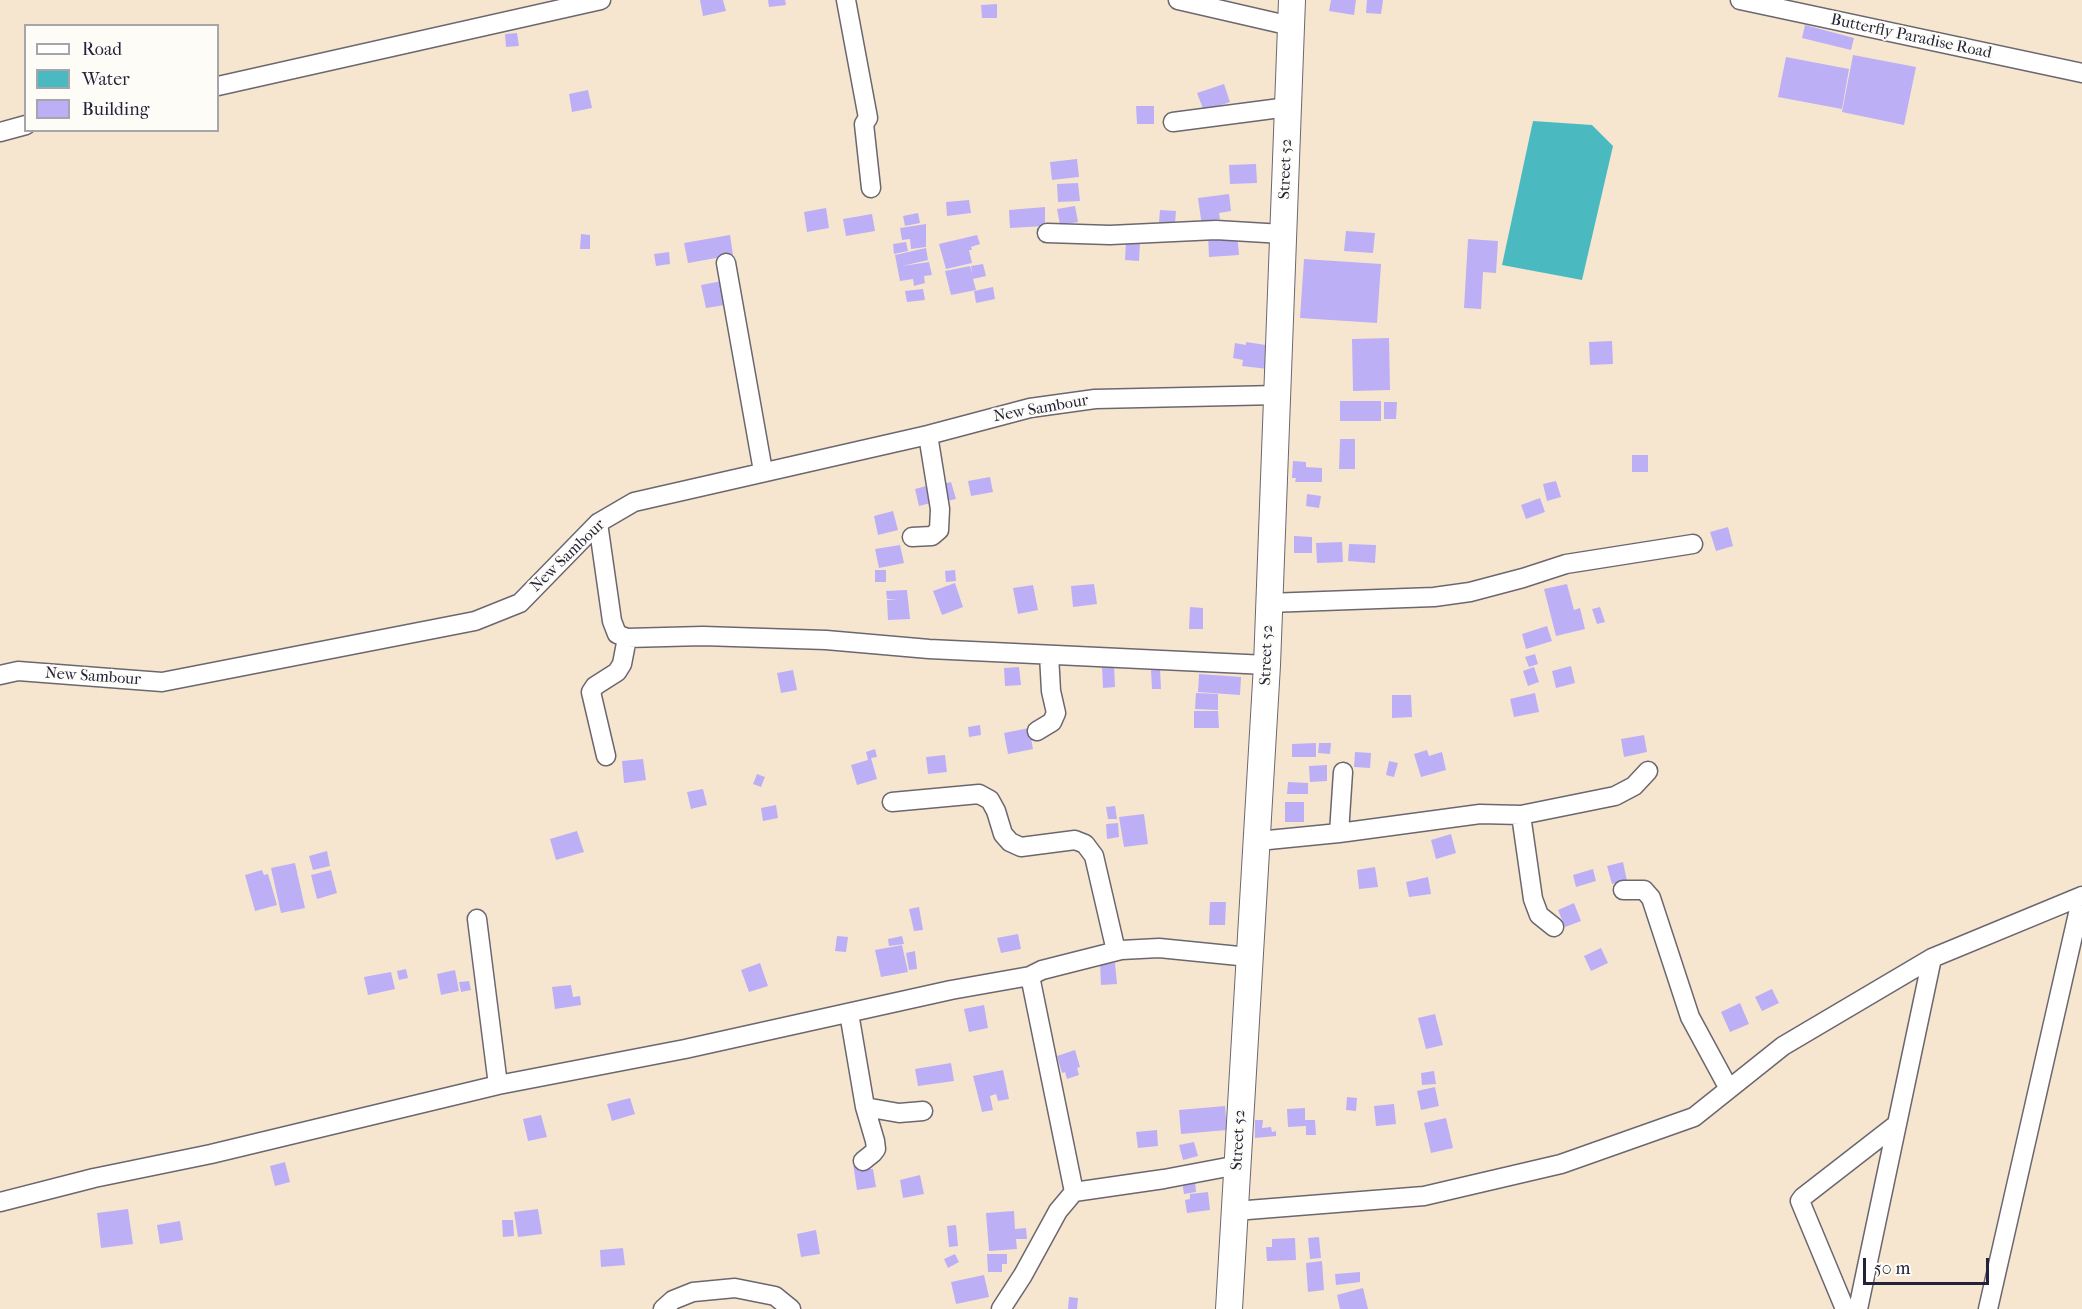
<!DOCTYPE html>
<html>
<head>
<meta charset="utf-8">
<style>
  body { margin:0 }
  #map { position:relative; width:2082px; height:1309px; overflow:hidden; background:#f6e6cf; font-family:"IM FELL French Canon",serif }
  canvas { display:block }
  .legend { position:absolute; left:24px; top:24px; width:195px; height:108px; box-sizing:border-box; background:#fdfcf7; border:2px solid #a5a5ac; margin:0; padding:8px 10px; list-style:none; font-size:18px; color:#22223b }
  .legend li { display:flex; align-items:center; gap:12px; height:30px }
  .legend b { width:30px; border:2px solid #a5a5ac }
  .scale { position:absolute; left:1863px; top:1258px; width:126px; height:27px; box-sizing:border-box; border:3px solid #22223b; border-top:0; padding-left:8px; font-size:18px; line-height:21px; white-space:nowrap; color:#22223b; -webkit-text-stroke:4px #fdfcf7; paint-order:stroke }
</style>
</head>
<body>
<div id="map">
<canvas width="2082" height="1309"></canvas>
<ul class="legend">
<li><b style="height:8px;background:#fff"></b>Road</li>
<li><b style="height:16px;background:#4bbac0"></b>Water</li>
<li><b style="height:16px;background:#bcaff6"></b>Building</li>
</ul>
<div class="scale">50 m</div>
</div>
<script>
const g = document.querySelector('canvas').getContext('2d');
g.lineJoin = 'round';
function fillPath(path, color) { g.fillStyle = color; g.fill(path, 'evenodd'); }
const toPath = rows => new Path2D(rows.map(r => 'M' + r).join(''));
function stroke(path, color, width, dash) { g.strokeStyle = color; g.lineWidth = width; g.lineCap = dash ? 'butt' : 'round'; g.setLineDash(dash || []); g.stroke(path); }
function drawText(font, color, halo, rows, align = 'center') {
  g.font = font + ' "IM FELL French Canon",serif'; g.lineWidth = 4.5; g.setLineDash([]); g.textBaseline = 'middle'; g.strokeStyle = halo; g.fillStyle = color; for (const [text, x, y, turn = 0] of rows) {
    g.save(); g.translate(x, y); g.rotate((+turn || 0) * Math.PI / 180); g.textAlign = isNaN(turn) ? turn : align; if (halo) g.strokeText(text, 0, 0); g.fillText(text, 0, 0); g.restore();
  }
}
fillPath(toPath([
  [1533,121,1592,125,1613,146,1582,280,1502,265]
]), '#4bbac0');
fillPath(toPath([
  [700,0,723,0,726,11,703,16],
  [768,0,785,0,786,5,769,7],
  [1331,0,1356,0,1354,15,1329,11],
  [1367,0,1383,0,1381,14,1366,13],
  [997,4,997,18,982,18,981,5],
  [1805,25,1854,38,1851,50,1802,38],
  [517,33,519,46,506,47,505,34],
  [1853,55,1916,67,1904,125,1842,112],
  [1786,57,1849,69,1842,109,1778,97],
  [1224,84,1230,102,1204,111,1197,93],
  [588,90,592,108,572,112,569,94],
  [1136,106,1154,106,1154,124,1137,124],
  [1077,159,1079,177,1052,180,1050,162],
  [1256,164,1257,183,1230,184,1229,165],
  [1078,183,1080,201,1058,202,1057,184],
  [1229,194,1231,211,1219,213,1220,219,1210,220,1210,225,1202,226,1198,198],
  [969,200,971,213,947,216,946,202],
  [1075,206,1078,222,1060,225,1057,209],
  [1045,207,1045,226,1010,228,1009,210],
  [826,208,829,228,807,232,804,212],
  [1160,210,1176,211,1175,223,1159,222],
  [918,213,920,223,905,226,903,216],
  [872,214,875,231,846,236,843,219],
  [926,224,926,247,911,249,910,239,902,240,900,228],
  [1346,231,1375,233,1373,253,1344,251],
  [1237,233,1239,255,1209,257,1208,235],
  [581,234,590,235,590,249,580,249],
  [730,235,733,255,688,263,684,243],
  [977,235,980,244,971,247,972,250,969,250,972,263,946,269,939,244],
  [1468,239,1498,241,1496,273,1483,272,1481,309,1464,308],
  [1126,241,1140,242,1139,261,1125,260],
  [906,242,908,251,894,254,893,244],
  [926,248,928,260,902,266,929,262,932,275,924,276,925,283,914,286,913,279,900,281,895,255],
  [669,252,670,264,656,266,654,254],
  [1304,259,1381,264,1377,323,1300,318],
  [983,264,986,276,973,279,976,290,951,295,945,271,970,266,972,273,971,266],
  [727,280,731,304,706,308,701,285],
  [993,287,995,299,976,303,974,291],
  [923,289,925,300,907,302,905,291],
  [1389,338,1390,390,1353,391,1352,339],
  [1612,341,1613,364,1590,365,1589,342],
  [1246,342,1266,345,1265,355,1271,356,1268,369,1242,366,1243,360,1233,358,1235,343,1246,345],
  [1340,401,1381,401,1381,421,1340,421],
  [1384,402,1397,402,1396,419,1384,419],
  [1340,439,1355,439,1355,469,1339,469],
  [1632,455,1648,455,1648,472,1632,472],
  [1293,461,1306,462,1306,467,1322,468,1322,482,1295,482,1296,478,1292,478],
  [990,477,993,492,971,496,968,481],
  [1556,481,1561,497,1547,501,1543,484],
  [951,482,956,499,947,501,942,484],
  [934,484,938,501,919,506,915,489],
  [1307,494,1321,496,1319,508,1306,506],
  [1540,498,1545,512,1526,519,1521,505],
  [893,511,898,530,878,535,874,516],
  [1728,527,1733,546,1716,551,1710,532],
  [1294,536,1312,537,1312,553,1294,553],
  [1342,542,1343,562,1317,563,1316,543],
  [1349,544,1376,545,1375,563,1348,561],
  [900,545,904,563,879,568,875,549],
  [875,570,886,570,886,582,875,582],
  [955,570,956,581,946,582,945,571],
  [955,583,963,607,942,615,933,591],
  [1094,584,1097,604,1073,607,1071,586],
  [1567,584,1574,610,1580,608,1585,629,1556,636,1544,589],
  [1033,585,1038,610,1018,614,1013,588],
  [907,590,910,619,888,620,887,600,898,599,887,599,886,591],
  [1190,607,1203,608,1203,629,1189,629],
  [1600,607,1605,622,1597,624,1592,609],
  [1547,626,1552,641,1526,649,1522,634],
  [1535,654,1538,664,1529,667,1525,657],
  [1114,665,1115,687,1103,688,1102,666],
  [1571,666,1575,683,1556,688,1552,671],
  [1019,667,1021,685,1005,686,1004,668],
  [1534,667,1539,682,1528,686,1523,671],
  [1160,669,1161,689,1152,689,1151,670],
  [793,670,797,690,781,693,777,673],
  [1199,674,1241,677,1240,695,1198,692],
  [1196,693,1218,694,1218,710,1195,709],
  [1535,693,1539,712,1514,717,1510,699],
  [1392,695,1411,695,1412,717,1392,718],
  [1194,711,1218,711,1219,728,1194,728],
  [980,725,981,735,969,737,968,727],
  [1029,728,1033,749,1008,754,1004,733],
  [1644,735,1647,752,1624,757,1621,739],
  [1316,743,1316,757,1292,757,1292,744],
  [1319,743,1331,743,1330,754,1318,753],
  [875,749,877,757,871,758,877,779,857,785,851,765,868,760,866,752],
  [1427,750,1429,756,1442,752,1446,770,1421,777,1414,754],
  [1355,752,1371,753,1370,768,1354,767],
  [945,755,947,772,928,774,926,757],
  [643,759,646,780,624,783,622,761],
  [1389,761,1398,763,1394,777,1386,775],
  [1327,765,1327,781,1310,782,1309,766],
  [757,774,765,777,761,787,753,784],
  [1288,782,1308,783,1308,794,1287,794],
  [703,789,707,805,691,809,687,792],
  [1285,802,1304,802,1304,822,1285,822],
  [776,805,778,818,763,821,761,808],
  [1115,806,1117,819,1108,819,1106,807],
  [1144,814,1148,844,1124,847,1119,817],
  [1118,823,1119,837,1107,839,1106,824],
  [577,831,584,852,556,860,550,839],
  [1451,834,1456,853,1436,859,1431,840],
  [327,851,330,866,313,870,309,856],
  [1623,862,1627,881,1612,884,1607,866],
  [295,863,305,908,281,913,271,868],
  [1375,867,1378,887,1359,889,1357,870],
  [1593,869,1596,881,1576,887,1573,875],
  [262,870,264,875,268,874,277,905,255,911,245,875],
  [331,870,337,893,317,899,311,875],
  [1428,877,1431,894,1409,897,1406,882],
  [1210,902,1226,902,1225,925,1209,925],
  [1574,903,1581,921,1565,927,1558,910],
  [919,907,923,930,914,931,909,909],
  [1018,934,1021,949,1001,953,997,938],
  [837,936,848,937,846,952,835,951],
  [902,936,904,944,889,946,888,939],
  [902,945,908,972,881,977,875,950],
  [1601,948,1608,963,1591,971,1584,956],
  [915,951,917,969,909,970,906,953],
  [760,963,768,986,749,992,741,970],
  [1115,963,1117,984,1101,985,1100,964],
  [406,969,408,978,399,980,397,971],
  [455,970,459,991,441,995,437,974],
  [391,972,395,989,368,995,364,977],
  [469,981,471,990,461,992,459,982],
  [571,985,573,997,580,996,581,1005,555,1009,552,987],
  [1772,989,1779,1003,1762,1011,1755,997],
  [1740,1003,1749,1024,1730,1032,1721,1012],
  [984,1005,988,1028,969,1032,964,1009],
  [1435,1014,1443,1045,1426,1049,1418,1018],
  [1075,1050,1080,1067,1077,1068,1079,1075,1067,1079,1065,1072,1062,1073,1057,1056],
  [951,1063,954,1081,918,1086,915,1069],
  [1003,1070,1009,1099,998,1101,996,1094,990,1096,993,1110,982,1112,973,1076],
  [1434,1071,1436,1084,1422,1085,1421,1073],
  [1435,1087,1439,1106,1421,1110,1417,1091],
  [1347,1097,1357,1098,1356,1111,1346,1110],
  [630,1098,635,1114,612,1121,607,1104],
  [1394,1104,1396,1124,1376,1126,1374,1106],
  [1225,1106,1227,1130,1181,1134,1179,1110],
  [1305,1108,1305,1120,1315,1120,1316,1135,1306,1135,1306,1126,1288,1127,1287,1109],
  [541,1115,547,1137,528,1141,523,1119],
  [1446,1118,1453,1148,1431,1153,1424,1123],
  [1255,1120,1263,1120,1262,1128,1271,1127,1272,1132,1276,1131,1276,1136,1255,1138],
  [1157,1130,1158,1146,1138,1148,1136,1132],
  [1194,1142,1198,1156,1183,1160,1179,1145],
  [865,1161,866,1169,873,1169,876,1187,857,1190,853,1163],
  [285,1162,290,1182,275,1186,270,1166],
  [920,1175,924,1194,903,1198,900,1180],
  [1195,1180,1196,1192,1184,1194,1182,1181],
  [1208,1192,1210,1210,1187,1213,1185,1200,1190,1199,1190,1194],
  [128,1209,133,1244,101,1248,97,1213],
  [538,1209,542,1234,518,1237,514,1212],
  [1014,1211,1015,1229,1026,1228,1027,1239,1016,1239,1017,1249,989,1251,986,1213],
  [502,1220,513,1220,514,1236,503,1237],
  [180,1221,183,1240,160,1244,157,1225],
  [956,1225,958,1246,949,1247,947,1226],
  [816,1230,820,1254,801,1257,797,1234],
  [1319,1237,1321,1258,1310,1259,1308,1238],
  [1295,1238,1296,1260,1267,1261,1266,1247,1272,1247,1272,1239],
  [623,1248,625,1265,601,1267,600,1250],
  [955,1254,959,1262,948,1268,944,1259],
  [987,1254,1007,1254,1007,1264,1002,1264,1002,1272,988,1272],
  [1322,1261,1324,1290,1308,1292,1306,1263],
  [1360,1272,1360,1282,1336,1285,1335,1274],
  [984,1275,989,1297,956,1304,951,1282],
  [1363,1288,1368,1309,1340,1309,1337,1295],
  [1069,1297,1078,1298,1077,1309,1068,1309]
]), '#bcaff6');
const street = toPath([
  [846,0,868,118,864,124,871,188],
  [1178,0,1291,26],
  [1740,0,2082,73],
  [218,86,601,0],
  [1173,122,1288,107],
  [0,132,26,125],
  [1047,233,1110,235,1216,230,1283,234],
  [726,263,763,471],
  [598,523,612,621,617,634,627,638,703,636,826,640,929,649,1267,665],
  [912,537,932,536,939,530,940,509,928,435],
  [1268,603,1434,597,1470,592,1523,578,1566,564,1693,544],
  [0,675,18,671,162,682,475,621,520,603,598,523,634,502,928,435,1030,408,1095,399,1278,395],
  [1037,731,1052,722,1056,713,1051,691,1049,655],
  [606,756,591,692,595,686,617,672,622,664,627,638],
  [892,802,979,794,990,800,996,811,1003,834,1010,842,1021,847,1075,840,1085,844,1094,856,1116,951],
  [1521,815,1533,899,1539,915,1554,927],
  [1339,833,1343,772],
  [1258,841,1339,833,1480,814,1521,815,1615,796,1634,786,1648,771],
  [1623,890,1644,890,1651,898,1690,1017,1729,1089],
  [477,919,498,1085],
  [1030,976,1074,1192],
  [849,1013,865,1107,875,1141,876,1149,873,1153,863,1161],
  [865,1107,899,1113,923,1111],
  [0,1202,94,1178,211,1154,498,1085,685,1049,951,990,1030,976,1042,970,1121,950,1159,948,1249,957],
  [1235,1211,1424,1196,1561,1164,1694,1117,1783,1046,1932,958,2082,896],
  [663,1309,673,1300,693,1292,735,1288,775,1296,791,1309],
  [1001,1309,1023,1275,1058,1211,1074,1192,1164,1179,1238,1165],
  [1845,1309,1800,1201,1803,1197,1897,1124],
  [1858,1309,1932,958],
  [1988,1309,2082,896]
]);
const secondary = toPath([
  [1229,1309,1267,665,1292,0]
]);
stroke(street, '#6c676f', 21);
stroke(secondary, '#6c676f', 28);
stroke(street, '#fff', 18);
stroke(secondary, '#fff', 26);
drawText('16px', '#22223b', '#fdfcf7', [
  ["Butterfly Paradise Road",1911,37,12],
  ["Street 52",1286,169,-88],
  ["New Sambour",1041,409,-10],
  ["New Sambour",568,556,-44],
  ["Street 52",1267,655,-88],
  ["New Sambour",93,677,4],
  ["Street 52",1239,1140,-87]
]);
</script>
</body>
</html>
